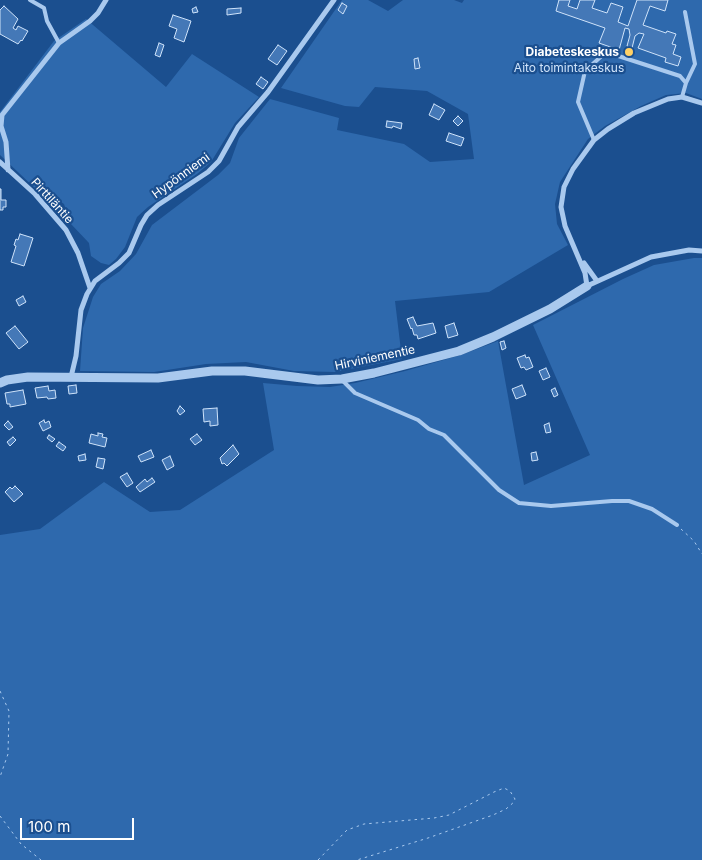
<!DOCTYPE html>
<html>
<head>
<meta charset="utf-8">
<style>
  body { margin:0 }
  #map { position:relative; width:702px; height:860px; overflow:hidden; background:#1b4f8f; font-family:Inter,sans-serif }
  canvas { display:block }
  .scale { position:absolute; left:20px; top:818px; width:114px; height:22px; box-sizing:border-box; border:2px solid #fff; border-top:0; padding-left:6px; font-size:15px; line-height:18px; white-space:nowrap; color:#fff; -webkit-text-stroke:4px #1b4f8f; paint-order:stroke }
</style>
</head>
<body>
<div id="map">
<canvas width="702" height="860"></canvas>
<div class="scale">100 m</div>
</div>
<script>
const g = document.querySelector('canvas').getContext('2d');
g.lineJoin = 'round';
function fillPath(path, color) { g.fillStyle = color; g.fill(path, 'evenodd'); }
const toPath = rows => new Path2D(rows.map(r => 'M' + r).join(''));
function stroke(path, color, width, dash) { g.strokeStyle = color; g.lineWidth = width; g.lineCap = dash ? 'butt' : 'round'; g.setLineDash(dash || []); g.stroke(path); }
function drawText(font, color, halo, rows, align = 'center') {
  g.font = font + ' Inter,sans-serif'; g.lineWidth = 4.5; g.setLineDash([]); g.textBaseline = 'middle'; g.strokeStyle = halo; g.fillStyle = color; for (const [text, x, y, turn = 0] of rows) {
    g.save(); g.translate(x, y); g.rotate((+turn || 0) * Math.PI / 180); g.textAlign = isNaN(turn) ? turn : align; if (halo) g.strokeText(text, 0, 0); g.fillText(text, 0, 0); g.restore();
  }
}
fillPath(toPath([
  [342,0,368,0,388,11,403,0,454,0,462,3,464,0,702,0,702,99,686,93,666,95,641,106,605,126,588,139,560,182,555,204,557,224,568,245,489,292,395,301,402,359,335,372,294,371,246,362,206,364,154,372,80,371,83,328,93,297,101,284,120,271,136,254,152,225,218,175,230,163,239,138,270,99,339,118,337,130,404,144,430,162,474,159,468,114,427,91,375,87,359,107,345,106,281,88],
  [86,19,166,87,192,54,259,97,235,123,211,162,197,174,148,207,137,217,125,247,116,259,109,265,101,263,91,256,89,243,71,224,64,204,57,199,39,192,0,155,0,112,54,41],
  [694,258,702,258,702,860,0,860,0,535,40,529,104,482,150,512,180,510,274,450,263,383,297,386,330,387,355,383,405,371,461,355,498,341,524,485,590,455,533,325,623,279,654,265]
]), '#2e69ad');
const building = toPath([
  [559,0,570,0,568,6,577,9,580,0,595,0,592,8,607,13,611,3,623,7,618,22,628,26,637,0,668,0,665,11,650,6,643,25,666,33,667,31,676,34,672,44,676,45,673,54,681,57,678,66,665,62,666,58,638,48,644,34,639,33,635,36,632,48,627,46,630,35,629,29,625,28,619,50,599,43,605,28,556,11,559,0],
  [342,3,347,6,343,14,338,10,342,3],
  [4,6,18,19,13,28,16,30,18,26,28,31,22,41,21,40,18,44,0,34,0,10,4,6],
  [196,7,198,12,193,13,192,9,196,7],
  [241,8,241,13,227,15,227,9,241,8],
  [173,15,191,21,184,42,174,38,177,29,169,26,173,15],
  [159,43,164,45,160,57,155,55,159,43],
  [278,45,287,51,277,65,268,59,278,45],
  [418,58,420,68,415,69,414,59,418,58],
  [261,77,268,82,263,89,256,84,261,77],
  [434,104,445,110,439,120,429,115,434,104],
  [458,116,463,121,458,126,453,121,458,116],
  [387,121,402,123,401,129,393,126,392,128,386,127,387,121],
  [449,133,464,138,461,146,446,141,449,133],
  [0,189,1,189,1,200,6,200,6,207,3,207,3,210,0,210,0,189],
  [20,234,33,238,24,266,11,262,16,246,14,245,16,239,18,240,20,234],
  [23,296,26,302,19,306,16,300,23,296],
  [413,317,417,326,433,323,436,333,418,339,417,335,414,335,412,328,411,329,407,319,413,317],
  [454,323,458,335,448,338,445,326,454,323],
  [15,326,28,342,19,349,6,333,15,326],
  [504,341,506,348,502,350,500,342,504,341],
  [525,355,526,358,529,357,533,367,526,370,524,367,521,368,517,358,525,355],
  [546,368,550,377,543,380,539,371,546,368],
  [76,385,77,393,69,394,68,386,76,385],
  [522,385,526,395,516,399,512,389,522,385],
  [48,386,49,391,55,390,56,398,48,399,47,397,37,398,35,388,48,386],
  [555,388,558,395,554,397,551,390,555,388],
  [23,390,26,404,10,407,10,404,7,404,5,393,23,390],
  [180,406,185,411,180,415,177,411,180,406],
  [217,408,218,425,210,426,210,421,204,422,203,409,217,408],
  [44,420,45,423,49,421,51,427,43,431,39,423,44,420],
  [8,421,13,427,9,430,4,425,8,421],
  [549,423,551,432,546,433,544,425,549,423],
  [98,433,103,434,102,437,107,438,105,447,89,443,91,434,98,436,98,433],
  [197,434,202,440,195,445,190,439,197,434],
  [49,435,55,439,52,442,47,438,49,435],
  [13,437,16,440,10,446,7,442,13,437],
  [59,442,66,447,63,451,56,446,59,442],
  [233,445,239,454,227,466,224,463,222,464,220,458,233,445],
  [151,450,154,457,141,462,138,456,151,450],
  [536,452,538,460,532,461,531,453,536,452],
  [85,454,86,460,79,461,78,456,85,454],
  [170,456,174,466,167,470,162,460,170,456],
  [98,458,105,459,103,469,96,467,98,458],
  [127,473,133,483,127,487,120,477,127,473],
  [152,478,155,482,140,492,136,487,145,479,147,482,152,478],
  [15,486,23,494,14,502,5,492,10,487,12,489,15,486]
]);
fillPath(building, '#4478b7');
stroke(building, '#cfe3fa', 1);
stroke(toPath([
  [681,529,694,541,702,554],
  [0,691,9,711,8,754,0,777],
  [0,816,21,844,41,860],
  [318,860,347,830,364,824,434,818,449,815,494,792,504,788,510,791,515,799,514,802,506,809,493,815,428,838,357,860]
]), '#a9c9ee', 1, [2.5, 4]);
stroke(toPath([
  [30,0,44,8,47,21,59,43],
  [685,12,695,64,686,83],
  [594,140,578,102,585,71,606,52,680,76,686,83,682,97],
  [343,381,355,393,418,420,429,429,444,435,499,490,519,503,551,506,612,501,629,501,652,509,677,525]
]), '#a9c9ee', 4);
stroke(toPath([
  [702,103,682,97,668,99,634,113,608,129,594,140,573,169,564,187,561,207,565,226,585,273,587,286,651,257,689,250,702,251],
  [0,162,35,194,66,230,78,253,90,288],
  [8,170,6,142,1,126,2,115,59,43,90,21,98,13,106,0],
  [584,263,597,281],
  [71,377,76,356,81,310,87,294,95,281,119,263,129,253,141,225,147,215,158,205,208,172,219,161,238,127,268,92,334,0]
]), '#a9c9ee', 5);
stroke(toPath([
  [0,383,7,380,28,377,158,378,212,371,245,371,318,380,342,379,374,373,459,351,493,337,550,309,587,286]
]), '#a9c9ee', 9);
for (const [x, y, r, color] of [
  [629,52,5,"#ffd166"]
]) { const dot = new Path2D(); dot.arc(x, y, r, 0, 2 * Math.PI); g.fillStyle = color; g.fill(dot); stroke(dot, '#1b4f8f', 2); }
drawText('bold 12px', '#fff', '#1b4f8f', [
  ["Diabeteskeskus",619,52]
], 'right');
drawText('12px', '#cfe3fa', '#1b4f8f', [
  ["Aito toimintakeskus",569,68]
]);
drawText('12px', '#fff', '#1b4f8f', [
  ["Hypönniemi",181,176,-36],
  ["Pirttiläntie",52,201,48],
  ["Hirviniementie",375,358,-12]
]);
</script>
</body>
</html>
